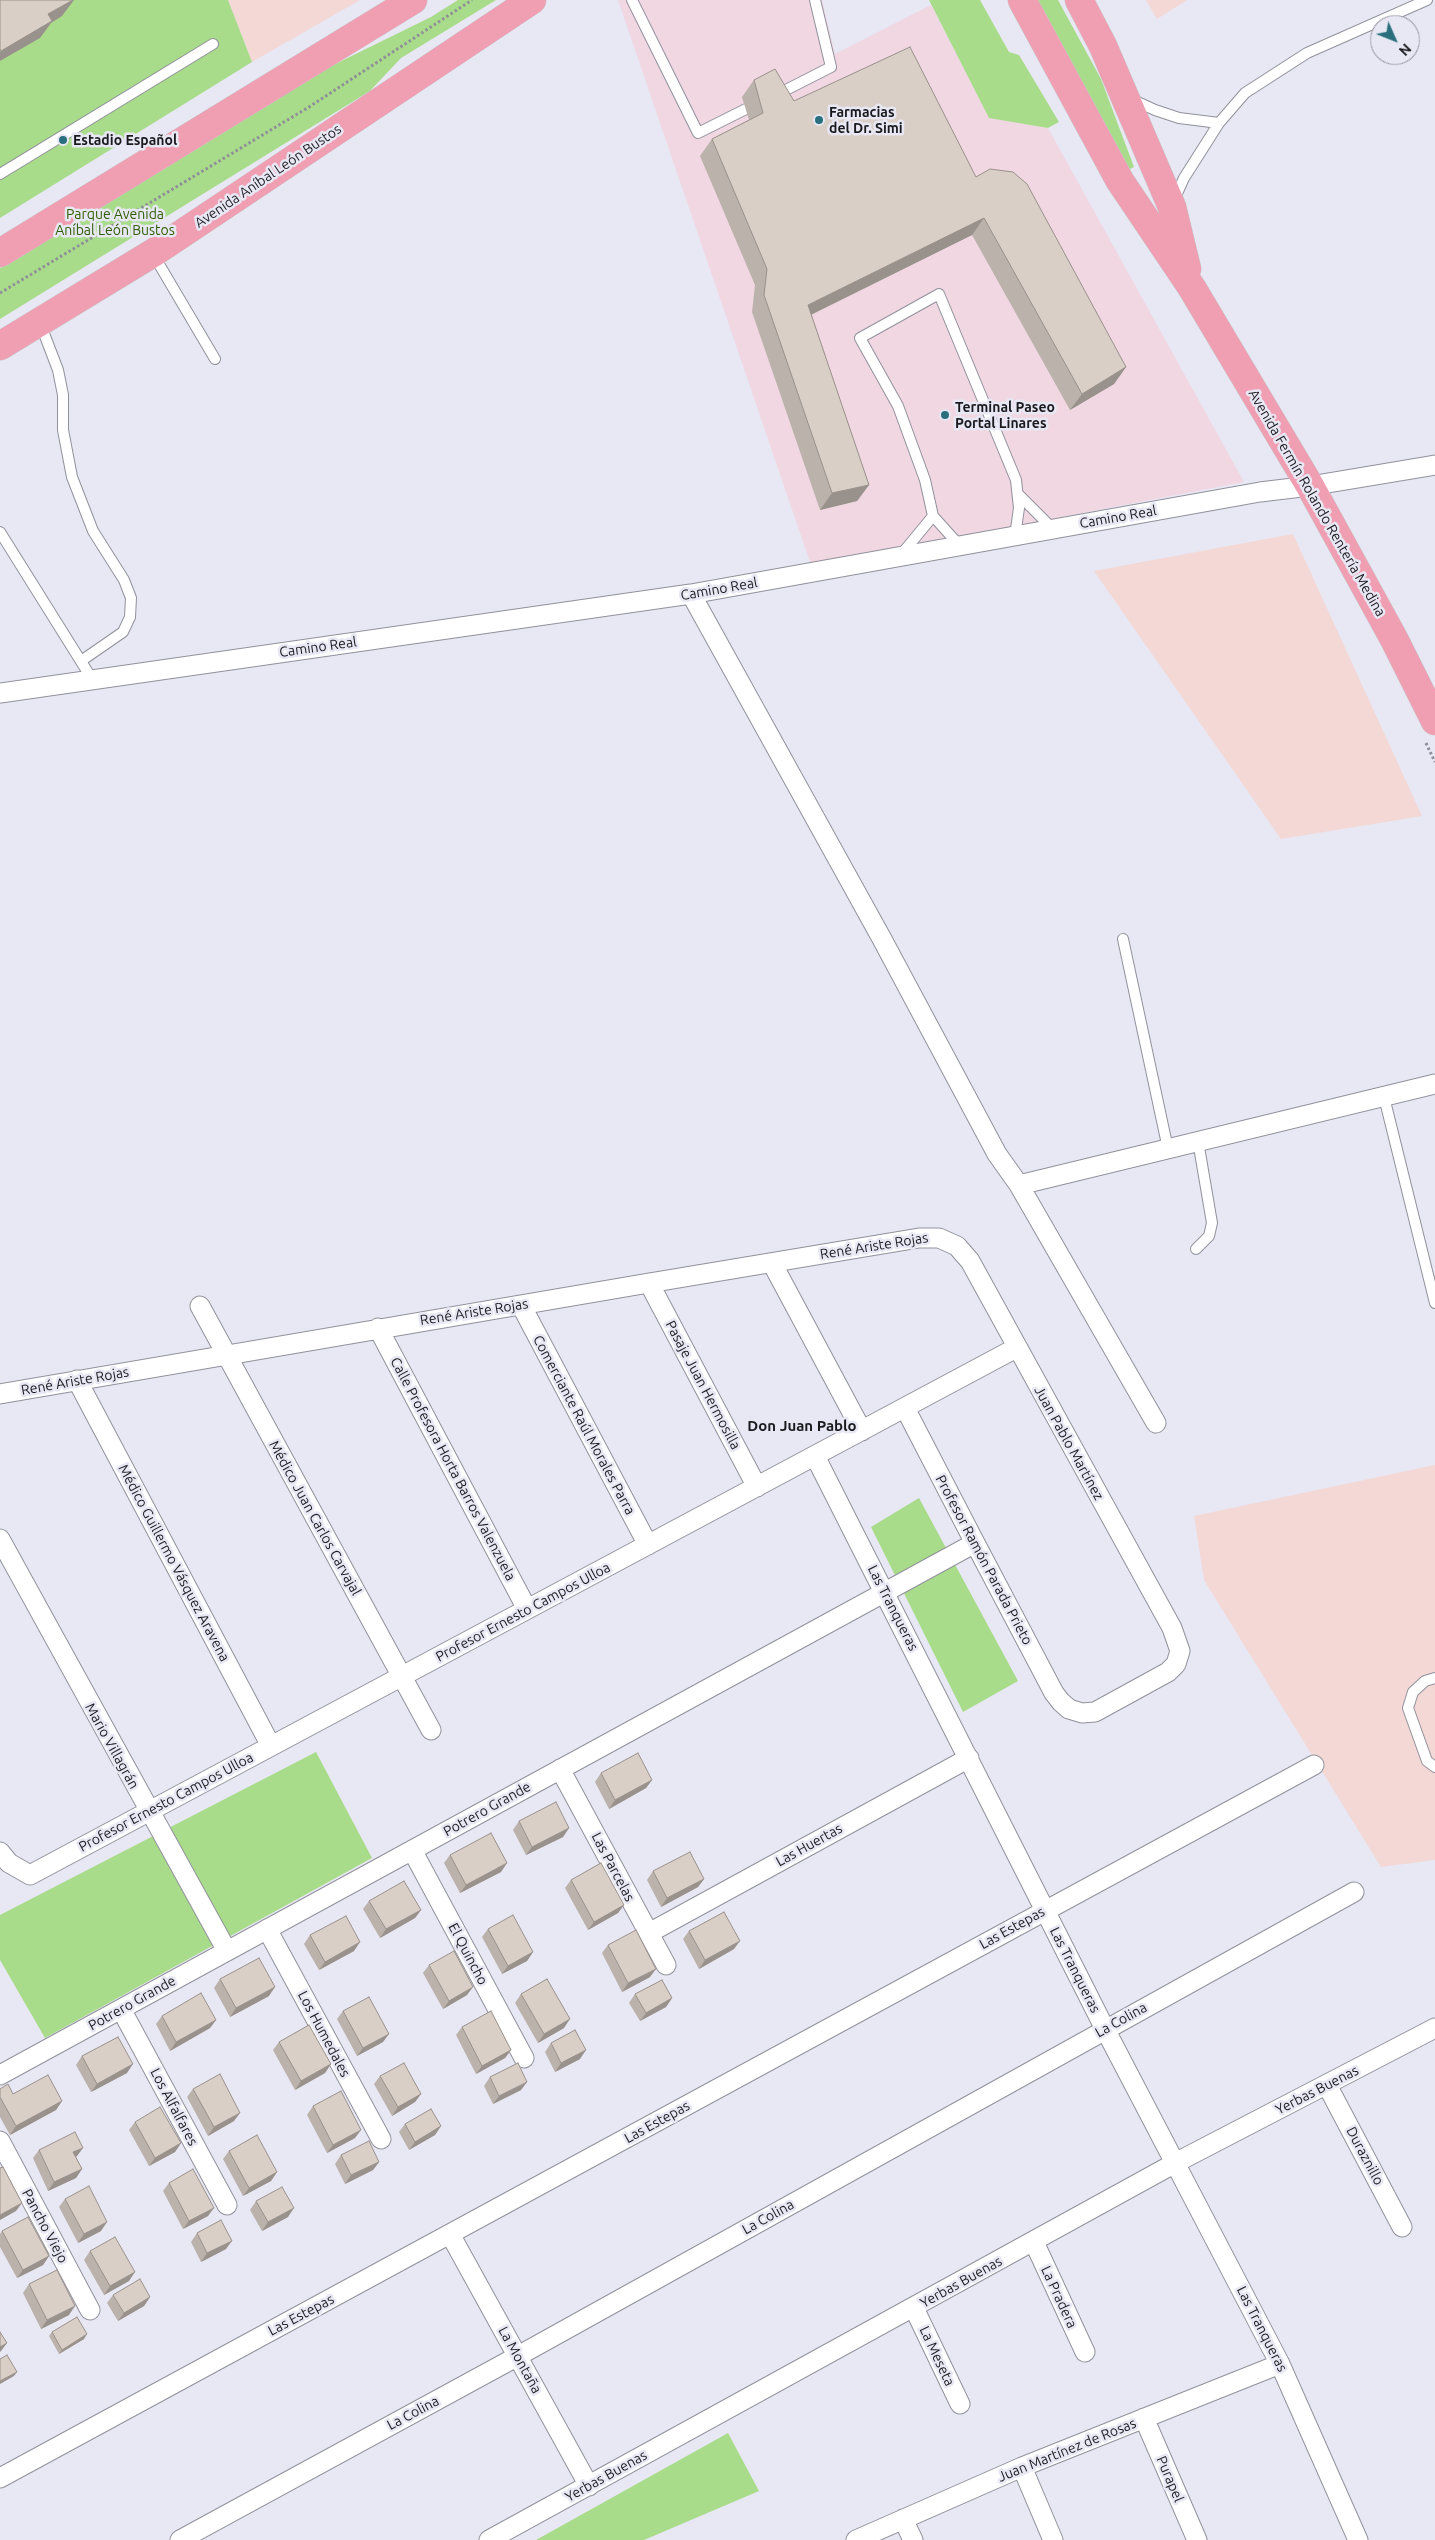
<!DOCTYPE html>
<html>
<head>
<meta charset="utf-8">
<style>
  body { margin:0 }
  #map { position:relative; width:1435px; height:2540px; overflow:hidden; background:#e8e7f4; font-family:Ubuntu,sans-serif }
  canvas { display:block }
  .north { position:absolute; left:1370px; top:15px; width:50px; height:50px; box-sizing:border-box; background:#e8e7f4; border:1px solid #96959e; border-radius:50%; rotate:134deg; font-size:14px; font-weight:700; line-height:20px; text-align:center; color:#1a1a1e }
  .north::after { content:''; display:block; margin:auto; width:18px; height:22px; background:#2a6f7e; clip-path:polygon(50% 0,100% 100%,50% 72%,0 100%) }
</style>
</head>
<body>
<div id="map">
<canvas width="1435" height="2540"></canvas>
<div class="north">N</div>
</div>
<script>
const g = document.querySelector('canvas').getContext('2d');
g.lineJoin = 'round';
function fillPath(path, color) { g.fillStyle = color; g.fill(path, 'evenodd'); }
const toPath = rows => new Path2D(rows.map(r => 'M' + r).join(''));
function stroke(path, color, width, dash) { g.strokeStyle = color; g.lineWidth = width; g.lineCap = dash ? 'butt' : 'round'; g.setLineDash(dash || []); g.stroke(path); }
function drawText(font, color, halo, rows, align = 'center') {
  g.font = font + ' Ubuntu,sans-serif'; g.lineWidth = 5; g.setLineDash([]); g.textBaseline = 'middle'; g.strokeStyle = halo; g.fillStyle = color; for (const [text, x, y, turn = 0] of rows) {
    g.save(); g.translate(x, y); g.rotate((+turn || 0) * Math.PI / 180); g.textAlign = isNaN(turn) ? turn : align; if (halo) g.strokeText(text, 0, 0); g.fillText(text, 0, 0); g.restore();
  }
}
fillPath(toPath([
  [618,0,822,0,835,54,931,5,989,117,1048,128,1244,482,811,565]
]), '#f0d7e2');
fillPath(toPath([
  [228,0,360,0,252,62],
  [1146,0,1187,0,1157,19],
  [1293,534,1422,816,1281,839,1094,571],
  [1435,1465,1435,1860,1381,1867,1204,1580,1194,1516]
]), '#f3d8d5');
fillPath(toPath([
  [0,0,228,0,252,62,0,218],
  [458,0,496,0,401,58,370,91,0,319,0,268,321,71,431,17],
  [929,0,980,0,1009,52,1019,55,1059,122,1048,128,989,118],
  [1031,0,1058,0,1101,79,1134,167,1128,170],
  [919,1498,1018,1681,963,1712,871,1527],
  [316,1752,372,1858,45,2038,0,1960,0,1915],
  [728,2433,759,2491,644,2540,536,2540]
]), '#a9dc8a');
const service = toPath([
  [632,0,698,133,746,109],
  [776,95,831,67,815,0],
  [1131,99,1155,110,1179,118,1219,123],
  [0,174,213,44],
  [1174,200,1184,178,1219,123,1245,93,1307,53,1427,0],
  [153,254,215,359],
  [40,323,58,370,63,395,63,430,72,477,93,531,124,580,131,598,130,617,123,632,81,661],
  [1018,494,1053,529],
  [933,516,925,480,898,406,860,338,939,294,1016,480,1019,508,1015,536],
  [0,532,92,679],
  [900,556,933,516,960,546],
  [1123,939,1168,1149],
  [1384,1097,1435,1303],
  [1196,1249,1209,1236,1212,1223,1198,1141],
  [1435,1678,1425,1681,1413,1692,1408,1708,1427,1761,1435,1767]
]);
const minor = toPath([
  [691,594,882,939,997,1154,1019,1185,1156,1423],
  [0,693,691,594,1260,492,1310,486,1435,465],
  [1019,1185,1435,1084],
  [772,1263,862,1431],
  [649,1283,757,1487],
  [521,1305,648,1545],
  [200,1306,431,1730],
  [378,1328,527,1609],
  [77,1380,271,1746],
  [0,1394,649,1283,919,1238,939,1238,957,1246,970,1261,1172,1628,1180,1651,1176,1664,1168,1672,1095,1712,1082,1713,1069,1709,1061,1702,1054,1693,975,1543,905,1408],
  [815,1456,1105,2029,1280,2364,1358,2540],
  [0,1539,227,1951],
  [560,1769,666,1965],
  [412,1850,524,2058],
  [0,1852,9,1863,30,1875,1016,1348],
  [267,1929,381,2139],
  [649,1933,969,1758],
  [121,2009,227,2205],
  [0,2075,975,1543],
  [1327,2085,1402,2227],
  [0,2141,90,2310],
  [450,2234,589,2486],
  [1034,2242,1085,2352],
  [914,2308,960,2404],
  [1144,2418,1197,2540],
  [1022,2467,1053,2540],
  [0,2478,1314,1765],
  [903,2519,913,2540],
  [180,2540,518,2356,1354,1892],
  [489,2540,1177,2162,1435,2028],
  [856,2540,1022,2467,1280,2364]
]);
const primary = toPath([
  [1022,0,1120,181,1192,288,1310,486,1394,639,1435,721],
  [1079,0,1103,46,1172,207,1187,269],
  [0,253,413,0],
  [0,346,153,253,532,0]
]);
stroke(service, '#91919c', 12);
stroke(minor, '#91919c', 21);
stroke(primary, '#c8c8c9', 29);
stroke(toPath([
  [0,293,309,107,472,0],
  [1426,743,1435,762]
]), '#8f8f98', 3, [2.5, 2.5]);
stroke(service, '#fff', 10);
stroke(minor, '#fff', 19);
stroke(primary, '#f09eb2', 28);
fillPath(toPath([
  [754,80,794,101,976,177,1126,367,1114,384,1070,410,972,235,811,315,869,485,857,501,820,510,752,312,755,285,700,156,712,139,749,120,742,97],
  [601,1773,652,1780,646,1788,609,1809,595,1782],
  [519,1821,569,1828,563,1837,526,1855,513,1830],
  [450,1855,501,1872,460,1893,444,1863],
  [653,1871,704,1879,698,1887,661,1907,647,1880],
  [571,1880,624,1905,618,1913,588,1930,565,1888],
  [369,1901,421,1910,415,1918,380,1938,363,1909],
  [488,1929,533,1952,527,1961,502,1974,482,1937],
  [689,1931,734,1949,699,1969,683,1939],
  [310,1935,354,1951,319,1970,304,1944],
  [608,1945,650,1977,622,1992,602,1953],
  [429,1965,467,1995,443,2009,423,1973],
  [220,1979,269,1996,230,2017,214,1988],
  [521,1994,564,2028,538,2043,515,2003],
  [635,1994,672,1998,666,2007,640,2021,629,2003],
  [343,2011,383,2042,357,2056,337,2019],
  [162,2016,216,2020,210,2028,170,2051,156,2024],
  [462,2027,511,2050,505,2058,476,2074,456,2035],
  [279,2042,331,2064,325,2073,295,2090,273,2050],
  [551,2043,580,2059,555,2072,545,2052],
  [82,2056,127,2073,91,2092,76,2065],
  [380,2076,421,2094,415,2102,392,2116,374,2084],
  [490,2077,521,2090,493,2104,484,2086],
  [0,2089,13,2094,62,2101,56,2110,10,2135,0,2117],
  [193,2089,234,2121,208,2136,187,2097],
  [313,2106,355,2138,327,2153,307,2115],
  [135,2122,181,2143,175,2152,149,2166,129,2130],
  [405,2124,441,2126,435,2135,409,2150,399,2132],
  [39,2150,77,2156,76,2157,82,2169,76,2178,48,2191,33,2158],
  [229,2151,277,2172,271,2181,243,2196,223,2159],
  [341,2155,379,2162,373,2170,345,2184,335,2164],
  [169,2183,208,2216,183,2229,163,2191],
  [65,2199,101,2231,78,2243,59,2207],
  [256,2201,288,2217,262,2231,250,2210],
  [2,2231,49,2256,43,2265,17,2278,0,2247,0,2234],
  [197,2233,226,2249,201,2262,191,2242],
  [90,2251,129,2281,104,2295,84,2260],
  [29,2284,69,2315,41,2329,23,2293],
  [113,2295,150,2297,144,2306,118,2321,107,2303],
  [52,2332,84,2339,59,2354,49,2336]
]), '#bbb2ab');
fillPath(toPath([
  [65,0,74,0,62,16,51,23,40,38,0,61,0,52,1,51],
  [984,218,972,235,796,322,808,305],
  [1126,367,1114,384,1070,410,1082,394],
  [869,485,857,501,820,510,832,493],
  [652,1780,646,1788,609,1809,615,1800],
  [569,1828,563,1837,526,1855,532,1847],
  [507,1863,501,1872,460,1893,466,1885],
  [704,1879,698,1887,661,1907,667,1898],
  [624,1905,618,1913,588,1930,594,1922],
  [421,1910,415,1918,380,1938,386,1929],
  [740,1941,734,1949,699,1969,705,1960],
  [360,1942,354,1951,319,1970,325,1962],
  [533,1952,527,1961,502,1974,508,1966],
  [656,1969,650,1977,622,1992,628,1983],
  [275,1987,269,1996,230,2017,236,2008],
  [473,1987,467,1995,443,2009,449,2001],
  [672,1998,666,2007,640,2021,646,2013],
  [570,2019,564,2028,538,2043,544,2034],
  [216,2020,210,2028,170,2051,176,2042],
  [389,2034,383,2042,357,2056,363,2048],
  [511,2050,505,2058,476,2074,482,2066],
  [586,2050,580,2059,555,2072,561,2063],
  [133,2064,127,2073,91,2092,97,2084],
  [331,2064,325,2073,295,2090,301,2081],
  [527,2082,521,2090,493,2104,499,2096],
  [421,2094,415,2102,392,2116,398,2107],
  [62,2101,56,2110,10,2135,16,2126],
  [240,2113,234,2121,208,2136,214,2127],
  [441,2126,435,2135,409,2150,415,2142],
  [361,2130,355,2138,327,2153,333,2145],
  [181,2143,175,2152,149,2166,155,2158],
  [83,2148,77,2156,67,2161,73,2152],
  [379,2162,373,2170,345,2184,351,2175],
  [82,2169,76,2178,48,2191,54,2182],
  [277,2172,271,2181,243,2196,249,2188],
  [22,2203,16,2211,0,2220,0,2215],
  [214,2208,208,2216,183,2229,189,2221],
  [294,2208,288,2217,262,2231,268,2222],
  [107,2222,101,2231,78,2243,84,2234],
  [232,2241,226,2249,201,2262,207,2253],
  [49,2256,43,2265,17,2278,23,2270],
  [135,2272,129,2281,104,2295,110,2286],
  [150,2297,144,2306,118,2321,124,2313],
  [75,2306,69,2315,41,2329,47,2320],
  [87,2334,84,2339,59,2354,62,2350],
  [7,2343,1,2351,0,2352,0,2347],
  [17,2372,14,2376,0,2384,0,2381]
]), '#99918b');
const building = toPath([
  [0,0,73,0,48,14,52,21,1,51,0,49,0,0],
  [910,47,976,177,990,169,1013,172,1027,184,1126,367,1082,394,984,218,808,305,869,485,832,493,764,295,767,269,712,139,763,113,754,80,775,69,794,101,910,47],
  [638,1753,652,1780,615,1800,601,1773,638,1753],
  [556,1802,569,1828,532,1847,519,1821,556,1802],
  [491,1833,507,1863,466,1885,450,1855,491,1833],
  [690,1852,704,1879,667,1898,653,1871,690,1852],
  [601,1863,624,1905,594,1922,571,1880,601,1863],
  [404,1881,421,1910,386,1929,369,1901,404,1881],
  [724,1912,740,1941,705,1960,689,1931,724,1912],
  [513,1915,533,1952,508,1966,488,1929,513,1915],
  [346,1916,360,1942,325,1962,310,1935,346,1916],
  [636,1930,656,1969,628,1983,608,1945,636,1930],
  [454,1951,473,1987,449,2001,429,1965,454,1951],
  [259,1958,275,1987,236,2008,220,1979,259,1958],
  [547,1979,570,2019,544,2034,521,1994,547,1979],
  [662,1980,672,1998,646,2013,635,1994,662,1980],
  [201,1993,216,2020,176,2042,162,2016,201,1993],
  [369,1997,389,2034,363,2048,343,2011,369,1997],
  [491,2011,511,2050,482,2066,462,2027,491,2011],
  [309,2025,331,2064,301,2081,279,2042,309,2025],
  [575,2030,586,2050,561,2063,551,2043,575,2030],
  [118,2037,133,2064,97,2084,82,2056,118,2037],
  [404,2063,421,2094,398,2107,380,2076,404,2063],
  [518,2063,527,2082,499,2096,490,2077,518,2063],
  [220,2074,240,2113,214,2127,193,2089,220,2074],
  [48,2075,62,2101,16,2126,0,2097,0,2089,8,2084,13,2094,48,2075],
  [341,2091,361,2130,333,2145,313,2106,341,2091],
  [160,2107,181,2143,155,2158,135,2122,160,2107],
  [431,2109,441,2126,415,2142,405,2124,431,2109],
  [75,2132,83,2148,73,2152,82,2169,54,2182,39,2150,75,2132],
  [257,2135,277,2172,249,2188,229,2151,257,2135],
  [369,2141,379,2162,351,2175,341,2155,369,2141],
  [3,2167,22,2203,0,2215,0,2168,3,2167],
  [193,2169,214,2208,189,2221,169,2183,193,2169],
  [89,2186,107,2222,84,2234,65,2199,89,2186],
  [282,2187,294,2208,268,2222,256,2201,282,2187],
  [28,2217,49,2256,23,2270,2,2231,28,2217],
  [221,2220,232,2241,207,2253,197,2233,221,2220],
  [115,2237,135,2272,110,2286,90,2251,115,2237],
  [57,2270,75,2306,47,2320,29,2284,57,2270],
  [140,2279,150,2297,124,2313,113,2295,140,2279],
  [77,2317,87,2334,62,2350,52,2332,77,2317],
  [0,2332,7,2343,0,2347,0,2332],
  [7,2355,17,2372,0,2381,0,2359,7,2355]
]);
fillPath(building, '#dacfc7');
stroke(building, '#99918b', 1);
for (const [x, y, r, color] of [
  [819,120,5,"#2a6f7e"],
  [63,140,5,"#2a6f7e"],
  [945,415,5,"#2a6f7e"]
]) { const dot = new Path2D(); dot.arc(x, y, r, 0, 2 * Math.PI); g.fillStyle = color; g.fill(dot); stroke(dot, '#e8e7f4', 2); }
drawText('bold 14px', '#1a1a1e', '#e8e7f4', [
  ["Farmacias",829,112],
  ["del Dr. Simi",829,128],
  ["Estadio Español",73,140],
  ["Terminal Paseo",955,407],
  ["Portal Linares",955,423]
], 'left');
drawText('14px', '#1a1a1e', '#e8e7f4', [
  ["Avenida Aníbal León Bustos",268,176,-34],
  ["Avenida Fermín Rolando Rentería Medina",1317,503,60],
  ["Camino Real",1118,517,-10],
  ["Camino Real",719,589,-10],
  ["Camino Real",318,647,-8],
  ["René Ariste Rojas",874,1246,-9],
  ["René Ariste Rojas",474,1312,-9],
  ["René Ariste Rojas",75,1381,-10],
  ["Pasaje Juan Hermosilla",703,1385,62],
  ["Comerciante Raúl Morales Parra",584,1425,62],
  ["Juan Pablo Martínez",1069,1443,61],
  ["Calle Profesora Horta Barros Valenzuela",453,1469,62],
  ["Médico Juan Carlos Carvajal",315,1518,61],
  ["Profesor Ramón Parada Prieto",984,1560,62],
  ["Médico Guillermo Vásquez Aravena",174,1563,62],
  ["Las Tranqueras",893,1608,63],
  ["Profesor Ernesto Campos Ulloa",523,1612,-28],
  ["Mario Villagrán",112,1746,61],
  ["Profesor Ernesto Campos Ulloa",166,1802,-28],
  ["Potrero Grande",487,1809,-29],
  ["Las Huertas",809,1845,-29],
  ["Las Parcelas",613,1867,62],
  ["Las Estepas",1012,1928,-29],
  ["El Quincho",468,1954,62],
  ["Las Tranqueras",1075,1970,63],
  ["Potrero Grande",132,2003,-29],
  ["La Colina",1121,2020,-29],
  ["Los Humedales",324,2034,62],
  ["Yerbas Buenas",1317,2090,-27],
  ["Los Alfalfares",174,2107,62],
  ["Las Estepas",657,2122,-29],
  ["Duraznillo",1365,2156,62],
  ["La Colina",768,2217,-29],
  ["Pancho Viejo",45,2226,62],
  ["Yerbas Buenas",961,2282,-29],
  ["La Pradera",1059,2297,65],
  ["Las Estepas",301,2315,-28],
  ["Las Tranqueras",1262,2329,63],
  ["La Meseta",937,2356,65],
  ["La Montaña",520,2360,61],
  ["La Colina",413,2413,-28],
  ["Juan Martínez de Rosas",1067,2450,-22],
  ["Yerbas Buenas",606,2476,-29],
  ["Purapel",1170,2479,67]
]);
drawText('14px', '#2f5d00', '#e8e7f4', [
  ["Parque Avenida",115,214],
  ["Aníbal León Bustos",115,230]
]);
drawText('bold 15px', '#1a1a1e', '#e8e7f4', [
  ["Don Juan Pablo",802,1426]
]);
</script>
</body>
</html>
